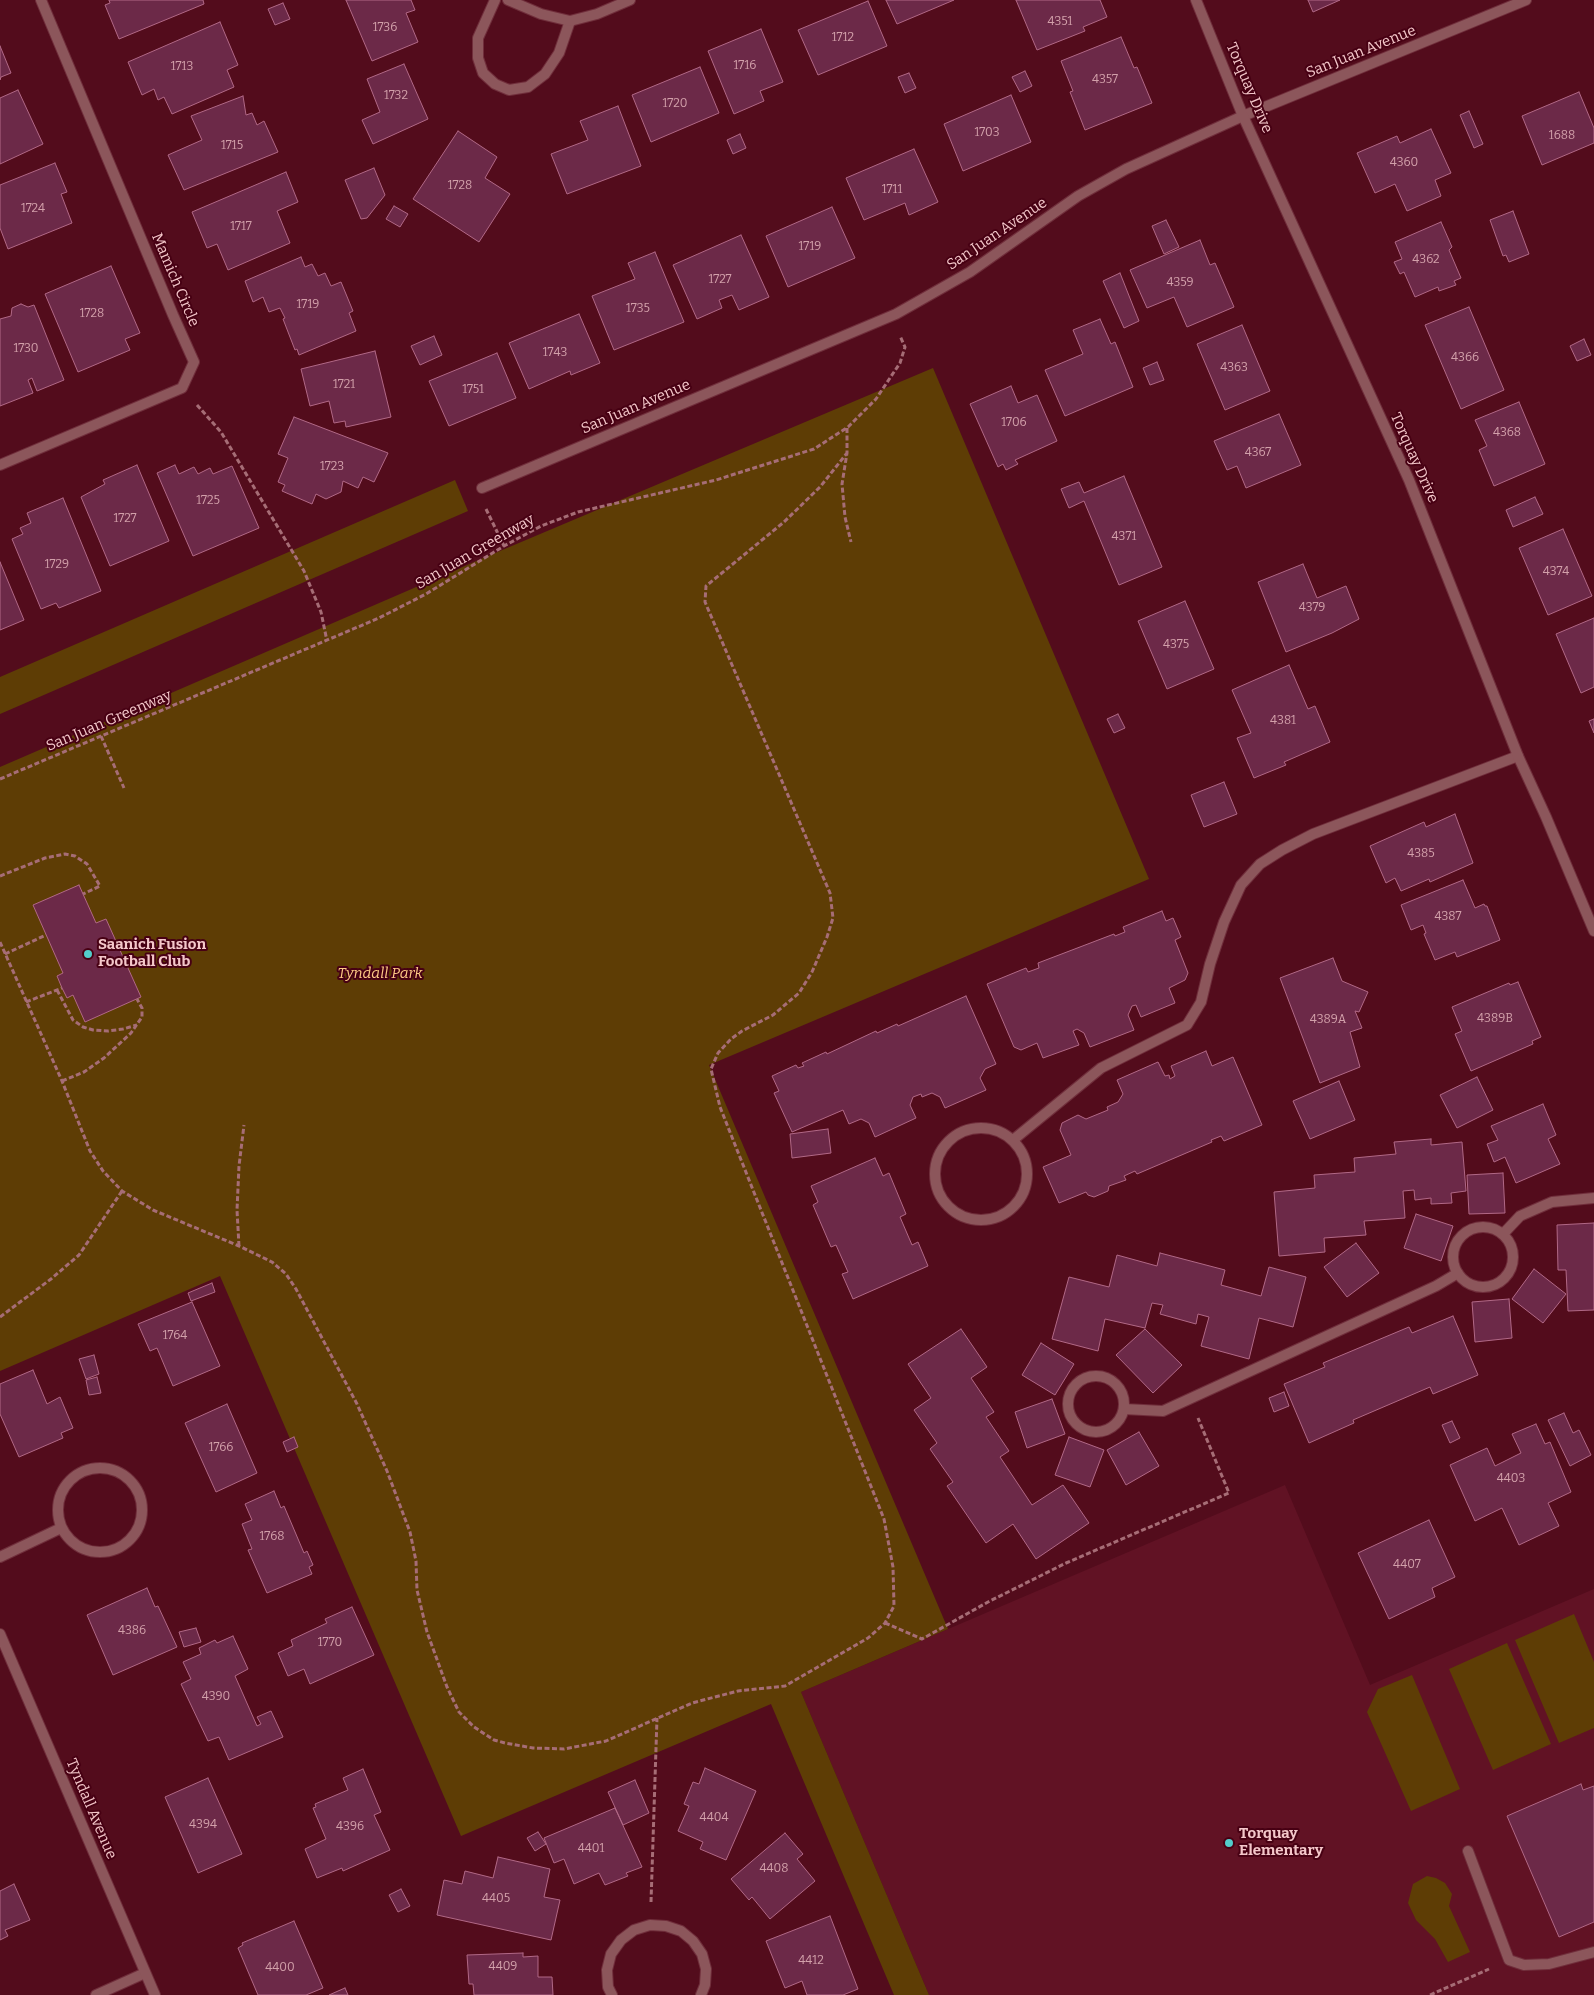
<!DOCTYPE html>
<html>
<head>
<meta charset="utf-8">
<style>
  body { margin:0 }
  canvas { display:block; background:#530c1c }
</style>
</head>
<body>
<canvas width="1594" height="1995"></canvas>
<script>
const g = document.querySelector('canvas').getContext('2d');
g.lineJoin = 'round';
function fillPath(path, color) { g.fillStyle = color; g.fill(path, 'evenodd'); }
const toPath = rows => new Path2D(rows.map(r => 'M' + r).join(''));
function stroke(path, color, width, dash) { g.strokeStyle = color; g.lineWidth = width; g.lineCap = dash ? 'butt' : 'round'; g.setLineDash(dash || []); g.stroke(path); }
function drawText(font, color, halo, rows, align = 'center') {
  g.font = font + ' Bitter,serif'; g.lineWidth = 4; g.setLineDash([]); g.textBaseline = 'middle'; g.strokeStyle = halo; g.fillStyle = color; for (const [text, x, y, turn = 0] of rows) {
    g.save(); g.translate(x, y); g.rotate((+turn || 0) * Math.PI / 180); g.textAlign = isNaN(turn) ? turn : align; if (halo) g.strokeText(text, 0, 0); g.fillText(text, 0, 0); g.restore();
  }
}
fillPath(toPath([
  [1285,1485,1370,1685,1594,1589,1594,1995,929,1995,801,1692]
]), '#611224');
fillPath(toPath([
  [933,368,1149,879,709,1065,948,1629,801,1692,929,1995,894,1995,771,1704,461,1836,220,1276,0,1371,0,767,481,559],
  [455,480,468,511,0,714,0,677],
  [1574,1614,1594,1662,1594,1728,1559,1743,1515,1640],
  [1507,1643,1551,1744,1493,1770,1449,1669],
  [1412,1675,1460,1789,1411,1811,1367,1712,1378,1689],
  [1427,1876,1436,1878,1445,1883,1452,1894,1449,1906,1470,1952,1448,1962,1435,1939,1416,1920,1408,1903,1413,1884]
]), '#5e3d05');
const building = toPath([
  [109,0,203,0,204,4,119,39,105,5,110,3,109,0],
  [346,0,411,0,415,10,406,13,418,42,372,61,346,0],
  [886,0,954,0,897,24,886,0],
  [1016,0,1100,0,1107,17,1083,27,1085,31,1037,50,1016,0],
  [1308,0,1340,0,1313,12,1308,0],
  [868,1,887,46,818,75,798,30,868,1],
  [283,3,290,19,275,25,268,9,283,3],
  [220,22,238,65,227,70,234,87,172,114,164,97,158,100,154,89,142,95,128,62,220,22],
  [761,29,783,82,760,91,764,101,734,114,708,51,761,29],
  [1121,37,1134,68,1137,67,1152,103,1085,130,1070,92,1073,91,1061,61,1121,37],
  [0,46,11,73,1,77,0,80,0,46],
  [404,64,428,119,373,144,362,120,380,112,367,79,404,64],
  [700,67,719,113,651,142,632,95,700,67],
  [1025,71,1032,86,1020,92,1012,77,1025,71],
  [909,73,916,88,905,93,898,77,909,73],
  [18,90,43,144,0,164,0,98,18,90],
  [1579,92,1594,128,1594,143,1542,165,1522,116,1579,92],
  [1011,95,1031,142,963,171,944,124,1011,95],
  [243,96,246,115,252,113,257,125,264,121,278,152,184,190,168,155,202,140,191,116,243,96],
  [618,106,641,166,567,194,551,154,588,140,580,121,618,106],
  [1469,111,1483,144,1474,148,1460,115,1469,111],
  [1431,129,1451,173,1435,180,1441,196,1407,211,1395,184,1375,193,1357,153,1397,136,1400,143,1431,129],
  [458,131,497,157,485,178,510,194,479,242,413,199,458,131],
  [740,134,746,148,733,154,727,140,740,134],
  [914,149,938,202,909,215,905,203,864,220,846,178,914,149],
  [55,163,67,192,61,194,72,223,8,249,0,228,0,185,55,163],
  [374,168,385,195,367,218,361,219,345,180,374,168],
  [286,172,298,202,277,211,290,243,228,270,217,244,207,248,192,212,286,172],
  [394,206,408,214,400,227,386,219,394,206],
  [832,207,855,258,788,287,766,236,832,207],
  [1513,211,1529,254,1509,262,1506,255,1503,256,1490,220,1513,211],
  [1166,220,1179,247,1164,254,1152,226,1166,220],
  [1441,222,1452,247,1449,250,1461,278,1454,281,1456,285,1439,291,1438,287,1415,297,1404,272,1400,274,1394,262,1402,259,1395,242,1441,222],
  [741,235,769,297,739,310,732,295,719,300,722,308,697,319,673,265,741,235],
  [1200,240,1210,265,1215,263,1234,307,1187,327,1174,297,1147,308,1130,270,1200,240],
  [655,252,684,322,614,350,592,296,635,279,628,263,655,252],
  [301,257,305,267,312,264,318,276,325,273,331,286,341,282,353,311,349,313,356,331,299,355,297,349,295,350,283,319,285,318,280,308,269,312,263,297,253,302,245,281,301,257],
  [111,266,140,333,125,339,130,350,78,372,45,294,111,266],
  [1120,273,1139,321,1124,328,1103,281,1120,273],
  [21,304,28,307,34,305,64,380,37,391,32,378,28,380,33,393,0,406,0,319,11,316,12,308,21,304],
  [1469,307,1504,390,1461,409,1425,325,1469,307],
  [579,314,600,363,571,375,570,371,529,389,509,343,579,314],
  [1100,319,1111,344,1115,342,1133,387,1065,416,1045,370,1083,354,1073,330,1100,319],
  [1242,325,1270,391,1225,410,1197,344,1242,325],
  [434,336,442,355,420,365,411,346,434,336],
  [1584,339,1591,355,1577,361,1570,346,1584,339],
  [375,351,391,417,346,427,345,421,334,423,329,401,310,406,301,369,375,351],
  [497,353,516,398,449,426,429,381,497,353],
  [1157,362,1164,380,1150,385,1143,368,1157,362],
  [1011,386,1018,403,1037,395,1057,441,1015,460,1018,464,1006,470,1003,464,998,467,970,404,1011,386],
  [1519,402,1545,464,1494,486,1479,450,1487,446,1475,420,1519,402],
  [1279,414,1301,465,1246,488,1237,466,1227,470,1214,441,1279,414],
  [294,417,388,453,374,482,363,477,358,488,343,481,341,492,326,499,316,494,312,504,282,491,285,485,278,482,288,458,278,454,294,417],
  [137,465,169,541,110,566,81,497,105,484,103,480,137,465],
  [175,465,179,474,194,467,198,474,210,468,213,474,232,466,259,528,193,556,157,473,175,465],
  [1124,476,1162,567,1119,585,1084,501,1069,508,1061,489,1079,482,1084,493,1124,476],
  [1535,497,1543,514,1513,527,1506,510,1535,497],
  [63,498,101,591,59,608,56,603,41,609,12,539,23,534,20,528,31,523,27,513,63,498],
  [1563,529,1592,596,1548,615,1519,548,1563,529],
  [0,562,24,620,0,630,0,562],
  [1303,564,1317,598,1346,586,1359,619,1332,633,1286,652,1258,582,1303,564],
  [1185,601,1214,669,1167,689,1138,621,1185,601],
  [1594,618,1594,687,1581,693,1556,634,1594,618],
  [1289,665,1308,709,1315,706,1330,742,1284,762,1286,765,1254,778,1237,738,1251,733,1232,690,1289,665],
  [1118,714,1125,728,1114,733,1107,719,1118,714],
  [1594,719,1594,733,1589,721,1594,719],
  [1224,782,1237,814,1204,827,1191,795,1224,782],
  [1455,814,1473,863,1430,882,1429,879,1401,891,1395,878,1386,883,1370,846,1424,822,1426,827,1455,814],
  [1463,880,1475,908,1484,904,1485,906,1487,906,1500,940,1457,957,1455,952,1435,960,1424,934,1426,933,1423,925,1411,930,1401,905,1463,880],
  [79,885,96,923,106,919,141,997,85,1022,73,995,67,998,62,988,57,976,63,973,33,905,79,885],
  [1162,911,1166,921,1173,918,1181,937,1175,940,1188,973,1185,980,1169,988,1175,1003,1141,1017,1136,1005,1132,1006,1128,1015,1134,1030,1090,1047,1084,1033,1077,1029,1073,1031,1079,1045,1043,1058,1037,1043,1021,1050,1014,1047,987,984,1026,968,1028,972,1039,968,1038,963,1114,934,1115,936,1125,932,1123,927,1162,911],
  [1333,958,1342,981,1368,992,1359,1012,1355,1011,1362,1028,1350,1032,1360,1067,1320,1083,1280,978,1333,958],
  [1518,982,1541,1037,1532,1041,1533,1044,1471,1071,1455,1034,1462,1031,1452,1007,1509,983,1510,985,1518,982],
  [966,996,996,1064,985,1069,980,1078,986,1090,945,1108,940,1097,932,1093,922,1097,921,1094,913,1097,910,1105,916,1118,875,1137,869,1123,861,1119,849,1124,843,1110,792,1132,774,1093,779,1091,772,1076,796,1065,798,1068,804,1066,802,1063,826,1052,827,1054,876,1031,877,1033,897,1024,898,1026,966,996],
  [1206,1051,1212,1066,1233,1057,1262,1125,1224,1141,1221,1136,1211,1140,1212,1142,1137,1174,1135,1171,1124,1176,1126,1180,1109,1186,1108,1191,1094,1197,1088,1195,1086,1192,1059,1203,1043,1167,1071,1155,1060,1130,1062,1123,1078,1115,1086,1119,1108,1110,1107,1107,1118,1102,1123,1094,1117,1080,1158,1062,1165,1076,1169,1075,1170,1079,1175,1076,1171,1066,1206,1051],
  [1477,1077,1493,1110,1457,1128,1440,1095,1477,1077],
  [1339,1081,1355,1120,1310,1139,1293,1101,1339,1081],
  [1543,1104,1556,1135,1548,1139,1560,1164,1516,1183,1505,1157,1494,1162,1487,1144,1498,1140,1491,1126,1543,1104],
  [828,1129,831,1153,792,1158,790,1134,828,1129],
  [1431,1139,1431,1145,1462,1142,1466,1191,1451,1193,1452,1203,1431,1204,1431,1198,1415,1200,1414,1190,1403,1191,1405,1218,1364,1221,1366,1235,1324,1238,1325,1252,1279,1256,1274,1192,1315,1188,1314,1175,1355,1172,1354,1158,1396,1154,1394,1142,1431,1139],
  [875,1158,883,1176,889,1173,906,1214,900,1217,912,1245,918,1242,928,1266,853,1299,842,1274,848,1272,836,1245,831,1247,813,1205,818,1202,811,1186,875,1158],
  [1503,1173,1505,1213,1469,1214,1467,1175,1503,1173],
  [1416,1214,1453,1226,1441,1261,1404,1248,1416,1214],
  [1594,1223,1594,1310,1568,1311,1566,1270,1558,1270,1557,1225,1594,1223],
  [1356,1243,1379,1273,1347,1297,1324,1267,1356,1243],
  [1160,1253,1225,1270,1221,1285,1261,1296,1269,1267,1306,1277,1293,1327,1259,1318,1249,1359,1201,1346,1209,1317,1198,1314,1196,1324,1160,1314,1163,1305,1152,1303,1145,1328,1105,1319,1098,1351,1052,1339,1069,1277,1109,1287,1117,1255,1157,1266,1160,1253],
  [1534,1269,1566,1294,1543,1323,1512,1299,1534,1269],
  [212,1283,215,1292,191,1301,188,1293,212,1283],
  [1509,1299,1512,1338,1475,1342,1472,1302,1509,1299],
  [192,1302,220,1366,173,1386,157,1348,150,1351,138,1324,192,1302],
  [1453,1316,1478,1375,1433,1394,1430,1387,1353,1420,1354,1423,1309,1443,1284,1384,1325,1367,1323,1363,1409,1327,1412,1333,1453,1316],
  [961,1329,987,1367,971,1378,994,1412,986,1417,1009,1451,1000,1457,1032,1505,1063,1485,1089,1523,1036,1559,1013,1524,986,1543,947,1486,953,1482,930,1449,937,1443,914,1410,931,1398,908,1364,961,1329],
  [1145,1329,1182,1365,1153,1393,1116,1355,1145,1329],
  [1041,1343,1074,1364,1055,1395,1022,1375,1041,1343],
  [94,1355,99,1374,86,1379,79,1359,94,1355],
  [33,1370,47,1404,60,1397,73,1428,61,1433,63,1438,19,1457,0,1414,0,1384,33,1370],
  [97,1377,101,1393,89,1395,86,1380,97,1377],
  [1284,1392,1289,1406,1274,1412,1269,1398,1284,1392],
  [1052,1399,1065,1434,1027,1448,1015,1412,1052,1399],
  [227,1404,257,1473,216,1492,185,1423,227,1404],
  [1564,1413,1573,1433,1579,1430,1591,1455,1570,1466,1548,1420,1564,1413],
  [1452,1421,1460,1438,1450,1443,1442,1425,1452,1421],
  [1536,1424,1545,1444,1550,1442,1571,1492,1548,1503,1559,1526,1519,1545,1502,1508,1475,1521,1450,1465,1487,1448,1495,1466,1521,1453,1512,1434,1536,1424],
  [1139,1432,1159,1466,1126,1485,1107,1450,1139,1432],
  [294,1437,298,1447,287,1452,283,1442,294,1437],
  [1069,1437,1104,1450,1090,1487,1055,1475,1069,1437],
  [274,1491,281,1508,284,1506,304,1553,307,1551,313,1565,309,1567,312,1574,267,1593,248,1550,252,1549,242,1524,252,1520,245,1504,274,1491],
  [1429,1520,1455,1577,1432,1588,1435,1597,1389,1619,1358,1553,1429,1520],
  [147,1588,155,1607,158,1606,177,1647,113,1675,87,1615,147,1588],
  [352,1607,374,1655,310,1684,304,1669,288,1676,278,1653,293,1646,291,1640,327,1623,325,1619,352,1607],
  [196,1628,201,1642,184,1647,179,1632,196,1628],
  [233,1636,248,1669,235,1676,257,1726,261,1724,257,1717,271,1711,283,1737,229,1760,219,1737,208,1741,181,1684,191,1679,183,1662,201,1654,199,1648,215,1640,217,1643,233,1636],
  [705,1768,756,1791,726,1860,700,1849,703,1842,678,1831,689,1806,684,1804,693,1782,699,1784,705,1768],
  [363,1769,381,1812,374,1815,390,1850,343,1871,342,1868,317,1878,305,1849,326,1839,313,1808,316,1807,315,1804,348,1790,343,1778,363,1769],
  [208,1778,242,1854,198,1873,165,1797,208,1778],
  [635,1780,649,1813,623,1825,608,1792,635,1780],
  [1581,1784,1583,1790,1594,1786,1594,1922,1559,1937,1507,1816,1581,1784],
  [615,1808,642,1867,626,1873,628,1876,605,1885,599,1873,574,1884,564,1859,554,1863,544,1838,615,1808],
  [538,1832,546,1844,535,1851,527,1838,538,1832],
  [785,1833,803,1854,797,1859,815,1881,770,1919,752,1897,749,1900,731,1879,785,1833],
  [498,1857,550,1869,544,1897,560,1900,551,1940,437,1915,444,1880,462,1884,465,1871,493,1878,498,1857],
  [14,1884,30,1920,5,1930,8,1936,0,1940,0,1891,14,1884],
  [401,1889,410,1906,398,1912,389,1895,401,1889],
  [830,1916,858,1989,843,1995,807,1995,802,1981,785,1988,766,1941,830,1916],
  [294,1921,323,1988,306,1995,258,1995,238,1948,243,1945,242,1943,294,1921],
  [523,1953,523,1957,538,1956,538,1977,552,1977,553,1995,474,1995,473,1984,469,1984,467,1955,523,1953],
  [345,1988,348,1995,329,1995,345,1988]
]);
fillPath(building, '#6c2948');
stroke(building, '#b16886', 1);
const service = toPath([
  [495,0,478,38,478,58,483,73,495,84,509,90,528,87,545,74,559,53,570,21],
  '935 1174a46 46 0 1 1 92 0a46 46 0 1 1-92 0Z',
  [1013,1140,1101,1068,1187,1025,1201,1002,1210,964,1224,922,1241,885,1260,864,1282,850,1313,834,1518,756],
  '1453 1257a30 30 0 1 1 60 0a30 30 0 1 1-60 0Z',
  [1503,1234,1520,1216,1552,1202,1594,1198],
  '1068 1404a28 28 0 1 1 56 0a28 28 0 1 1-56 0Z',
  [1124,1409,1163,1411,1436,1286,1458,1273],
  [1468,1851,1509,1960,1524,1965,1549,1964,1594,1952]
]);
const minor = toPath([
  [508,0,541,14,570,21,597,14,630,0],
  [0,465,182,388,194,362,173,315,41,0],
  [482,488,896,314,970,272,1078,196,1126,169,1243,116,1526,0],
  '58 1510a42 42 0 1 1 84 0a42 42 0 1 1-84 0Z',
  [0,1557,61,1528],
  [96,1995,145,1973],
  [612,1995,608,1987,607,1970,611,1954,621,1940,634,1930,650,1925,666,1926,681,1931,693,1941,702,1954,706,1969,705,1985,701,1995]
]);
const tertiary = toPath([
  [1196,0,1243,116,1409,480,1518,756,1546,817,1594,931],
  [0,1634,155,1995]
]);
stroke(service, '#702e3b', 12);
stroke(minor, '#702e3b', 12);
stroke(tertiary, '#702e3b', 12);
stroke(toPath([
  [197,405,221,432,304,571,321,612,327,641],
  [847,428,847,453,842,484,845,517,851,542],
  [486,509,504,546],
  [101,736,124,788],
  [0,779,379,618,426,594,504,546,541,526,578,512,716,480,814,449,848,427,876,399,900,363,905,347,900,336],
  [0,876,45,858,65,854,75,856,87,864,100,886,83,894],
  [0,942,62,1081,90,1151,103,1171,122,1191,153,1210,239,1246,272,1262,286,1274,296,1289,357,1404,387,1471,410,1532,416,1561,417,1590,427,1632,447,1687,459,1712,474,1727,494,1740,505,1743,533,1748,564,1749,606,1741,692,1703,738,1691,785,1686,868,1638,885,1623,894,1606,893,1567,884,1519,720,1107,711,1069,718,1053,731,1039,742,1031,773,1015,799,993,812,972,827,937,833,918,830,893,705,602,706,586,784,522,820,487,847,453],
  [5,954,46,935],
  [57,990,73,1020,83,1027,93,1030,108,1031,123,1029,137,1025],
  [26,1002,62,988],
  [62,1081,84,1072,104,1058,131,1033,142,1017,142,1008,137,999],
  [239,1246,237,1210,239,1166,244,1125],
  [0,1317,51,1279,79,1255,122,1191],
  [885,1623,922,1639,988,1602,1066,1563,1229,1493,1198,1418],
  [651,1902,657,1718],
  [1430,1995,1489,1969]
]), '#a66d76', 3, [5, 2.5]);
stroke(service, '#8c565b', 10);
stroke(minor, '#8c565b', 10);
stroke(tertiary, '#8c565b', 10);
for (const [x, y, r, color] of [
  [88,954,5,"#53cdcb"],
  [1229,1843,5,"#53cdcb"]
]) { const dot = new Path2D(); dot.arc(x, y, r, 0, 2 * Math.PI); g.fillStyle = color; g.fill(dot); stroke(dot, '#470013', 2); }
drawText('12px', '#d2a0aa', null, [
  ["4351",1060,22],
  ["1736",385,28],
  ["1712",843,38],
  ["1716",745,66],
  ["1713",182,67],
  ["4357",1105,80],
  ["1732",396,96],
  ["1720",675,104],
  ["1703",987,133],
  ["1688",1562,136],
  ["1715",232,146],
  ["4360",1404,163],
  ["1728",460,186],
  ["1711",892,190],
  ["1724",33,209],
  ["1717",241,227],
  ["1719",810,247],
  ["4362",1426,260],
  ["1727",720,280],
  ["4359",1180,283],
  ["1719",308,305],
  ["1735",638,309],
  ["1728",92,314],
  ["1730",26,349],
  ["1743",555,353],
  ["4366",1465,358],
  ["4363",1234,368],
  ["1721",344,385],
  ["1751",473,390],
  ["1706",1014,423],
  ["4368",1507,433],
  ["4367",1258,453],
  ["1723",332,467],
  ["1725",208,501],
  ["1727",125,519],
  ["4371",1124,537],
  ["1729",57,565],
  ["4374",1556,572],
  ["4379",1312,608],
  ["4375",1176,645],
  ["4381",1283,721],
  ["4385",1421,854],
  ["4387",1448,917],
  ["4389B",1495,1019],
  ["4389A",1328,1020],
  ["1764",175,1336],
  ["1766",221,1448],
  ["4403",1511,1479],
  ["1768",272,1537],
  ["4407",1407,1565],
  ["4386",132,1631],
  ["1770",330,1643],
  ["4390",216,1697],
  ["4404",714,1818],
  ["4394",203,1825],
  ["4396",350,1827],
  ["4401",591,1849],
  ["4408",774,1869],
  ["4405",496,1899],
  ["4412",811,1961],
  ["4409",503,1967],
  ["4400",280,1968]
]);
drawText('15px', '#f4c7ca', '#470013', [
  ["San Juan Avenue",1361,52,-22],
  ["Torquay Drive",1249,88,67],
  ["San Juan Avenue",997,234,-34],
  ["Mamich Circle",175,280,67],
  ["San Juan Avenue",636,407,-23],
  ["Torquay Drive",1414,458,66],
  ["San Juan Greenway",475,552,-30],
  ["San Juan Greenway",109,721,-23],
  ["Tyndall Avenue",91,1809,67]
]);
drawText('bold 15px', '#f4c7ca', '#470013', [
  ["Saanich Fusion",98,945],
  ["Football Club",98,962],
  ["Torquay",1239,1834],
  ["Elementary",1239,1851]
], 'left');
drawText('italic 15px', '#feca85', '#470013', [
  ["Tyndall Park",380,974]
]);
</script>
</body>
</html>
